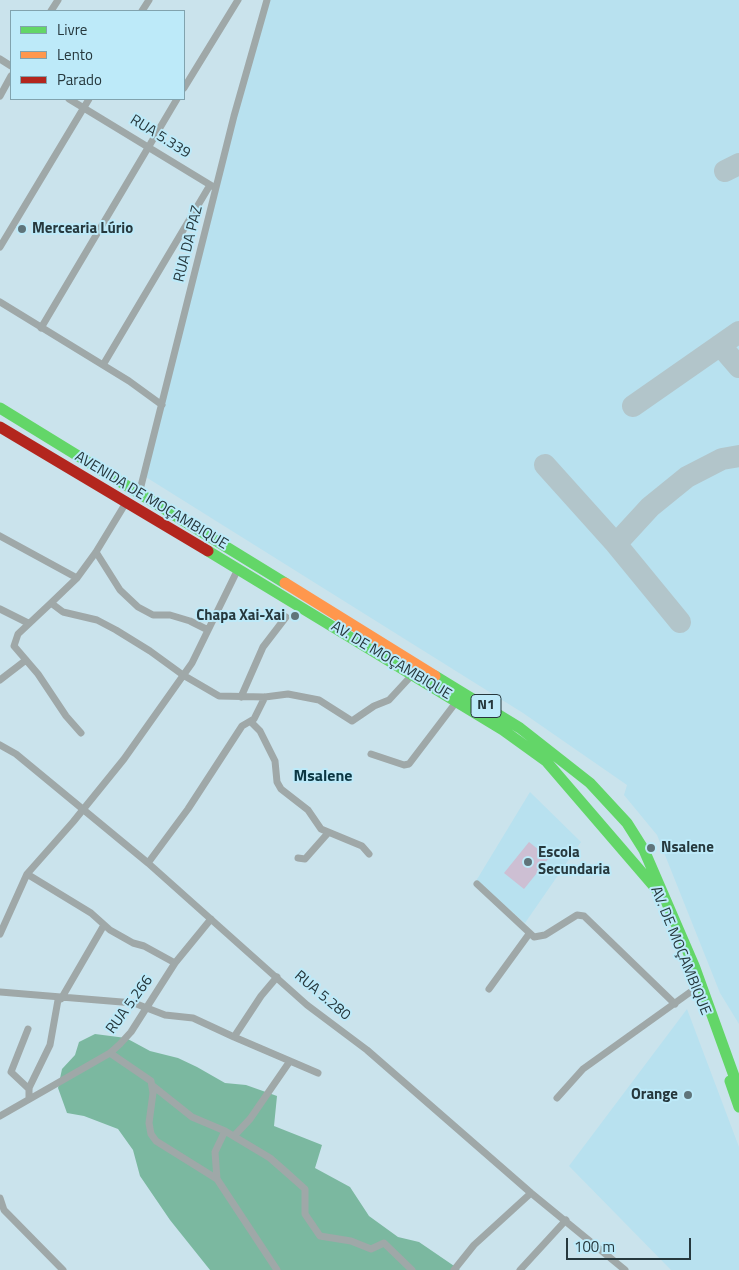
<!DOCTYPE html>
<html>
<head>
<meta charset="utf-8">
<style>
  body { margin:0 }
  #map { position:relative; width:739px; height:1270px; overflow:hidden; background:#cae3ec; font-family:"Titillium Web",sans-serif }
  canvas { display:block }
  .legend { position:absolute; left:10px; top:10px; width:175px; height:90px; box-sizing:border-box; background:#bdeaf9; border:1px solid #81a3ae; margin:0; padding:6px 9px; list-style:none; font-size:15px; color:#26383d }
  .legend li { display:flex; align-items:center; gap:10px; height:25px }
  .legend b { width:25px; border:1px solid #81a3ae }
  .scale { position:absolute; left:566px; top:1238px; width:125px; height:22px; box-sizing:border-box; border:2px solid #26383d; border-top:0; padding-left:6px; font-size:15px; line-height:18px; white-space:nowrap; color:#26383d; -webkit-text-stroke:4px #bdeaf9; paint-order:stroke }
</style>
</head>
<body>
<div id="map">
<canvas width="739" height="1270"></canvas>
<ul class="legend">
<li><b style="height:6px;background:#63d668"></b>Livre</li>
<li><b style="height:6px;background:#ff974d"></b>Lento</li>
<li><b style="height:6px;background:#b3261e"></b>Parado</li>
</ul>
<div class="scale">100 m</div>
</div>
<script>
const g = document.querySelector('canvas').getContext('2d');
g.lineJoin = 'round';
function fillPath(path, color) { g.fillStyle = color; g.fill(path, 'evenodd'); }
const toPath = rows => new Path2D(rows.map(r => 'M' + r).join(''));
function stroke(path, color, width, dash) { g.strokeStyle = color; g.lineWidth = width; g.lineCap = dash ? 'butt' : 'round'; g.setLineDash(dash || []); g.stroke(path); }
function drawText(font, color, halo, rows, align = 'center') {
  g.font = font + ' "Titillium Web",sans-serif'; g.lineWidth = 4; g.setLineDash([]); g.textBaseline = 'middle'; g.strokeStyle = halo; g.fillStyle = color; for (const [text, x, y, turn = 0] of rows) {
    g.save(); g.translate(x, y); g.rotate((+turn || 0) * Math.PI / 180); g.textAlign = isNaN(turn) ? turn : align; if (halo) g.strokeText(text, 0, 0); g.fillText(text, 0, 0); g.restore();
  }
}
fillPath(toPath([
  [266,0,739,0,739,1024,720,993,657,835,624,795,627,785,523,713,141,474],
  [530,792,581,842,525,923,476,881],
  [687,1009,739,1147,739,1270,671,1270,569,1166]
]), '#b8e1ef');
fillPath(toPath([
  [529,842,549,858,524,889,504,873]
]), '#cdbfd3');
fillPath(toPath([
  [95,1034,126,1038,150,1051,178,1058,197,1067,225,1083,246,1085,277,1096,274,1126,322,1145,315,1168,350,1187,369,1216,398,1237,419,1242,460,1270,210,1270,170,1220,140,1176,133,1150,118,1129,84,1116,67,1113,58,1088,62,1069,75,1055,79,1042]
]), '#7bb8a0');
stroke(toPath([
  [725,171,739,164],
  [720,345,739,367],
  [633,406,739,332],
  [545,465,616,544,680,622],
  [616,544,650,507,687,477,722,459,739,456]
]), '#b2c5ca', 22);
stroke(toPath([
  [51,11,58,0],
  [142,11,149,0],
  [0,59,11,66],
  [184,88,238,0],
  [0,96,11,76],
  [69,99,212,186],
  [0,247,89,99],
  [0,302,129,381,162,405],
  [41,328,177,99],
  [103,365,210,185],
  [139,494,234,116,267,0],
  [127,501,96,552,77,578,51,603,63,612,97,620,116,630,150,651,183,675,219,696,265,697,288,694,319,700,352,721,374,706,389,700,413,674],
  [0,536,77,578],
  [96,552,120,590,138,607,153,615,170,615,190,621,208,630],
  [51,603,18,634,14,646,38,674,66,716,81,733],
  [0,609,28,623],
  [0,680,26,660],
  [241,697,263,647,286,617],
  [251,722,260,731,275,761,277,782,281,789,308,810,321,829,362,846,369,854],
  [0,745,16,754,148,863,307,1005,367,1050,531,1193,625,1270],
  [371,754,404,765,409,764,457,701],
  [298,858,305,859,328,833],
  [148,863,188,809,242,726,254,719,265,697],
  [27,874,91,913,110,930,133,943,144,946,175,963],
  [477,884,534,937,545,935,577,915,584,916,675,1004],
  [0,934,27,874,73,822,124,759,192,663,238,569],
  [489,989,529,934],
  [0,992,134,1003,165,1015,193,1018,234,1037,261,996,277,977],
  [28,1029,11,1072,29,1089],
  [234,1037,318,1073],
  [110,1053,151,1081,153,1093,149,1123,151,1134,156,1141,217,1179,277,1270],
  [153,1086,192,1117,225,1131,270,1158,286,1172,305,1189,305,1214,320,1236,351,1241,371,1249,384,1243,412,1270],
  [557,1098,583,1069,696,988],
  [29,1099,29,1088,50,1045,58,1000,61,999,104,925],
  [0,1116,110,1053,120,1044,131,1032,175,963,211,919],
  [234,1136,250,1119,290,1061],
  [217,1179,215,1152,225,1131],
  [0,1198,4,1210,63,1270],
  [454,1270,474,1245,531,1193],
  [520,1270,566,1220]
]), '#9fa8a8', 7);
stroke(toPath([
  [0,408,285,583],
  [208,551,503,730,546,761,657,890],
  [435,676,520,728,590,783,627,823,644,850,695,968,739,1090],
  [730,1081,739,1107]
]), '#63d668', 11);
stroke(toPath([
  [285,583,435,676]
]), '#ff974d', 11);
stroke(toPath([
  [0,427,208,551]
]), '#b3261e', 11);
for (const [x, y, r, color] of [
  [22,229,5,"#5f747a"],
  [295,616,5,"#5f747a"],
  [651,848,5,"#5f747a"],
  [528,862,5,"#5f747a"],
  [688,1095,5,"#5f747a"]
]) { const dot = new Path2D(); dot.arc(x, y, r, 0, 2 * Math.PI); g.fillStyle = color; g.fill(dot); stroke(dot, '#bdeaf9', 2); }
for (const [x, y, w] of [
  [486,706,30]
]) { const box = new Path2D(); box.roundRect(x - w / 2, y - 11.5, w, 23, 4); g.fillStyle = '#bdeaf9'; g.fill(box); stroke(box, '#26383d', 1); }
drawText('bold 14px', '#26383d', null, [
  ["N1",486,706]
]);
drawText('15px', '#26383d', '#bdeaf9', [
  ["RUA 5.339",160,137,32],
  ["RUA DA PAZ",189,244,-76],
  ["AVENIDA DE MOÇAMBIQUE",151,501,31],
  ["AV. DE MOÇAMBIQUE",391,661,31],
  ["AV. DE MOÇAMBIQUE",680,951,68],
  ["RUA 5.280",322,996,40],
  ["RUA 5.266",130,1005,-54]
]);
drawText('bold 15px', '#26383d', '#bdeaf9', [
  ["Mercearia Lúrio",32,229],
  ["Chapa Xai-Xai",285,616,"right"],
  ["Nsalene",661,848],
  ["Escola",538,853],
  ["Secundaria",538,870],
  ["Orange",678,1095,"right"]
], 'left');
drawText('bold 16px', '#0c3743', '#bdeaf9', [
  ["Msalene",323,777]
]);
</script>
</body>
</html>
